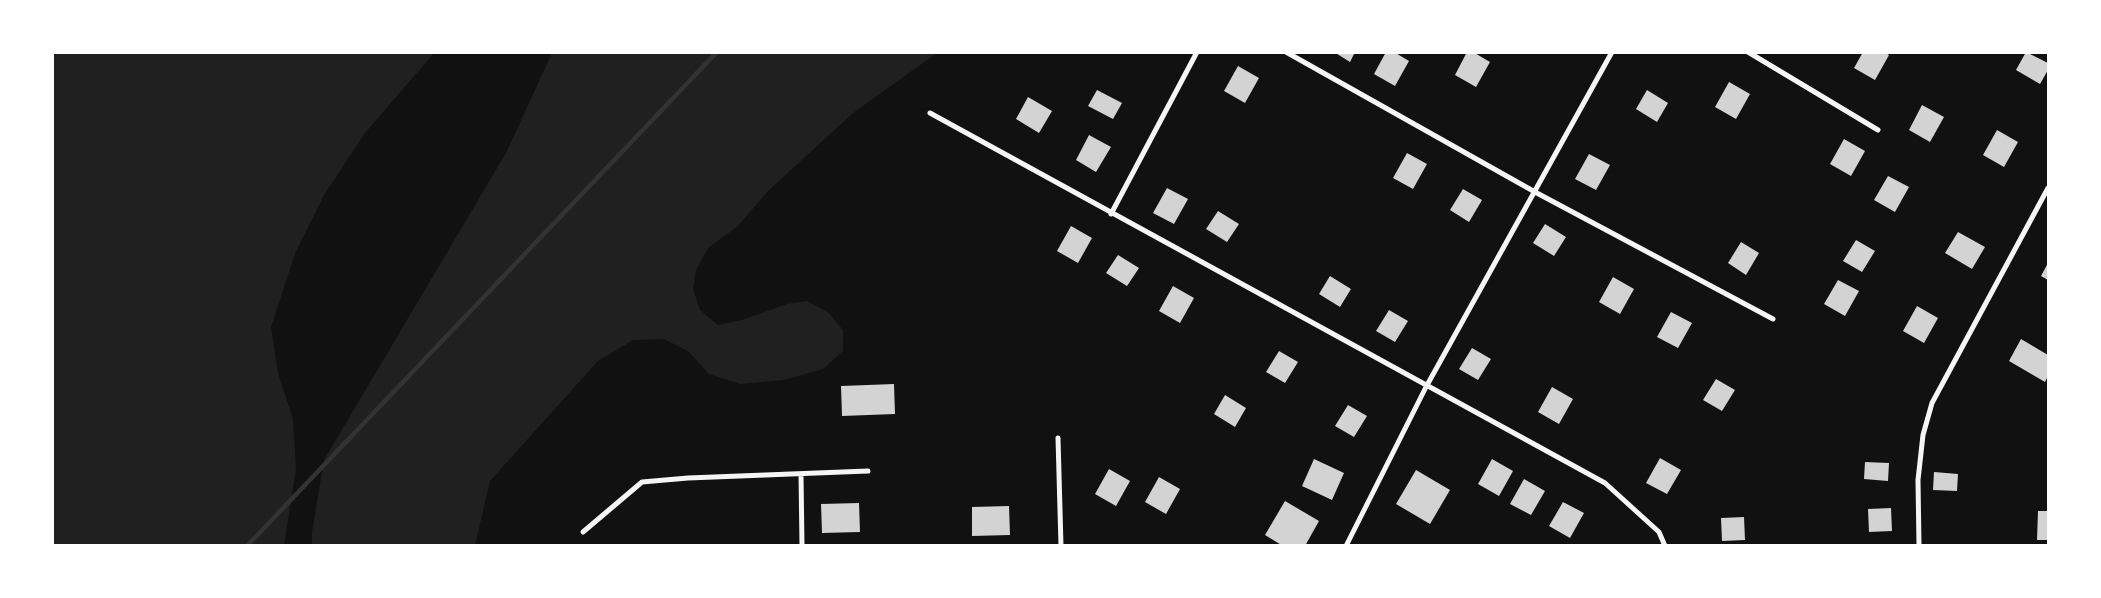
<!DOCTYPE html>
<html>
<head>
<meta charset="utf-8">
<style>
  body { margin:0 }
  #map { position:relative; width:2101px; height:598px; overflow:hidden; background:#111; font-family:Overpass,sans-serif }
  canvas { display:block }
  .frame { position:absolute; inset:0; border:54px solid #fff; pointer-events:none }
</style>
</head>
<body>
<div id="map">
<canvas width="2101" height="598"></canvas>
<div class="frame"></div>
</div>
<script>
const g = document.querySelector('canvas').getContext('2d');
g.lineJoin = 'round';
function fillPath(path, color) { g.fillStyle = color; g.fill(path, 'evenodd'); }
const toPath = rows => new Path2D(rows.map(r => 'M' + r).join(''));
function stroke(path, color, width, dash) { g.strokeStyle = color; g.lineWidth = width; g.lineCap = dash ? 'butt' : 'round'; g.setLineDash(dash || []); g.stroke(path); }
fillPath(toPath([
  [52,53,434,53,365,133,324,195,296,251,271,327,278,373,293,419,296,469,284,545,53,545],
  [552,53,937,53,853,113,768,191,738,226,708,248,696,270,693,289,700,310,718,325,742,320,787,304,807,301,828,312,843,330,843,351,823,369,784,380,740,384,709,374,688,351,664,339,633,340,598,361,490,481,475,545,312,545,312,532,324,460,506,153]
]), '#202020');
stroke(toPath([
  [247,546,717,52]
]), '#333', 4.5);
fillPath(toPath([
  [1334,52,1355,52,1350,62],
  [1386,52,1394,52,1409,61,1395,86,1374,74],
  [1467,52,1473,52,1490,62,1476,87,1455,75],
  [1863,52,1884,52,1889,55,1875,80,1854,68],
  [2026,52,2048,63,2048,70,2040,84,2016,70],
  [1238,66,1259,78,1245,103,1224,91],
  [1729,82,1750,94,1736,119,1715,107],
  [1097,90,1122,103,1113,119,1088,106],
  [1647,90,1668,103,1657,122,1636,109],
  [1028,97,1052,111,1039,133,1016,119],
  [1922,105,1944,117,1930,142,1909,130],
  [1997,130,2018,142,2004,167,1983,155],
  [1089,135,1111,147,1096,172,1076,160],
  [1844,139,1865,151,1851,176,1830,164],
  [1407,153,1427,164,1413,189,1393,178],
  [1589,154,1610,165,1596,190,1575,179],
  [1888,176,1909,187,1895,212,1874,200],
  [1167,188,1188,199,1174,224,1153,213],
  [1463,189,1482,200,1469,222,1450,210],
  [1218,211,1239,224,1227,242,1206,229],
  [1545,224,1566,237,1554,256,1533,243],
  [1071,226,1092,238,1078,263,1057,251],
  [1958,232,1985,247,1972,269,1945,253],
  [1856,240,1875,251,1862,272,1843,261],
  [1741,242,1759,253,1746,275,1728,263],
  [1118,255,1139,268,1127,286,1106,273],
  [2048,263,2048,280,2041,276],
  [1330,276,1351,289,1340,307,1319,294],
  [1613,277,1634,289,1620,314,1599,302],
  [1838,280,1859,291,1845,316,1824,304],
  [1173,286,1194,298,1180,323,1159,311],
  [1917,306,1938,318,1924,343,1903,331],
  [1389,310,1408,321,1395,342,1376,331],
  [1671,312,1692,323,1678,348,1657,337],
  [2021,339,2048,355,2048,376,2045,382,2009,361],
  [1472,348,1491,359,1478,380,1459,369],
  [1279,351,1298,362,1285,383,1266,372],
  [1716,379,1735,390,1722,411,1703,400],
  [894,384,895,414,842,416,841,386],
  [1552,387,1573,399,1559,424,1538,412],
  [1225,395,1246,408,1235,427,1214,414],
  [1348,405,1367,416,1354,437,1335,426],
  [1660,458,1681,470,1667,494,1646,483],
  [1314,459,1344,473,1332,500,1302,486],
  [1492,459,1513,471,1499,496,1478,484],
  [1865,462,1889,463,1888,481,1864,479],
  [1109,469,1130,481,1116,506,1095,494],
  [1416,470,1450,490,1430,524,1396,504],
  [1934,472,1958,474,1957,491,1933,490],
  [1159,477,1180,489,1166,514,1145,502],
  [1524,479,1545,491,1531,515,1510,504],
  [1285,501,1319,521,1305,546,1283,546,1265,535],
  [1563,502,1584,513,1570,538,1549,526],
  [859,503,860,532,822,533,821,504],
  [1009,506,1010,535,972,536,972,507],
  [1891,508,1892,531,1869,532,1868,509],
  [2038,511,2048,511,2048,540,2037,540],
  [1744,517,1745,540,1722,541,1721,518]
]), '#d3d3d3');
stroke(toPath([
  [1286,52,1535,192,1773,319],
  [1748,52,1878,130],
  [930,113,1605,483,1659,532,1665,546],
  [1111,214,1197,52],
  [1058,438,1061,546],
  [801,474,802,546],
  [583,532,642,482,688,478,868,471],
  [1346,546,1426,387,1612,52],
  [1919,546,1918,480,1923,435,1932,403,2048,188]
]), '#f5f5f5', 5);
</script>
</body>
</html>
